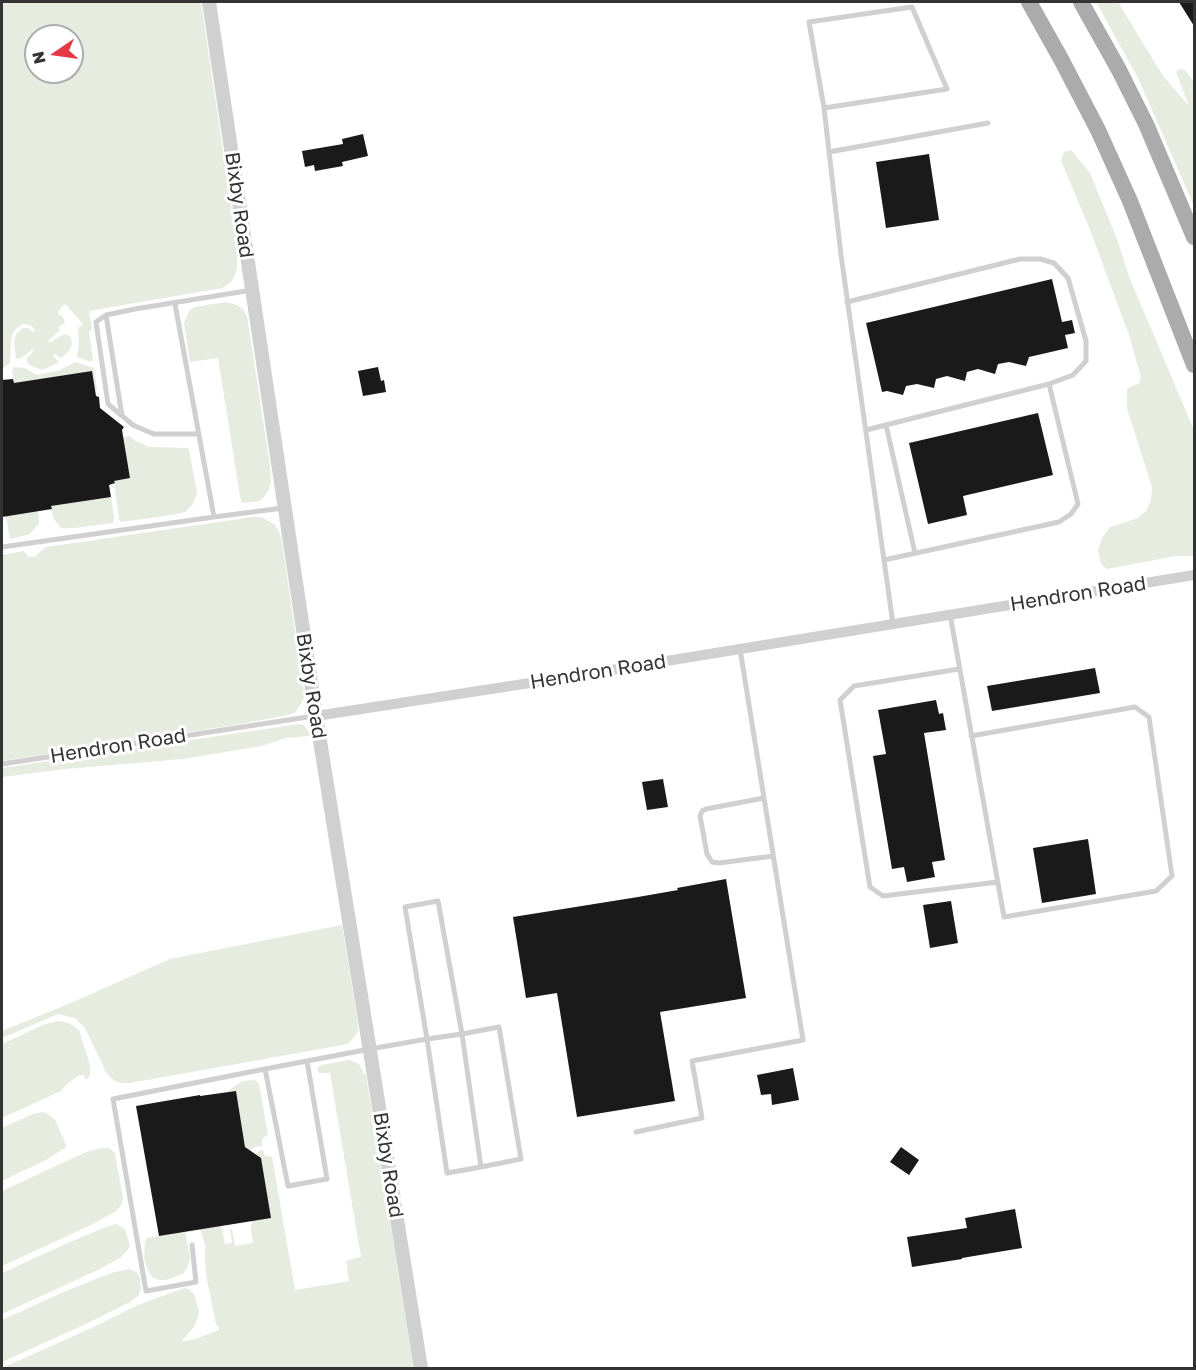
<!DOCTYPE html>
<html>
<head>
<meta charset="utf-8">
<style>
  body { margin:0 }
  #map { position:relative; width:1196px; height:1370px; overflow:hidden; background:#fff; font-family:"Golos Text",sans-serif }
  canvas { display:block }
  .frame { position:absolute; inset:0; border:3px solid #333; pointer-events:none }
  .north { position:absolute; left:24px; top:24px; width:60px; height:60px; box-sizing:border-box; background:#fff; border:2px solid #adadad; border-radius:50%; rotate:257deg; font-size:16px; font-weight:700; line-height:24px; text-align:center; color:#333 }
  .north::after { content:''; display:block; margin:auto; width:21px; height:27px; background:#e63946; clip-path:polygon(50% 0,100% 100%,50% 72%,0 100%) }
</style>
</head>
<body>
<div id="map">
<canvas width="1196" height="1370"></canvas>
<div class="frame"></div>
<div class="north">N</div>
</div>
<script>
const g = document.querySelector('canvas').getContext('2d');
g.lineJoin = 'round';
function fillPath(path, color) { g.fillStyle = color; g.fill(path, 'evenodd'); }
const toPath = rows => new Path2D(rows.map(r => 'M' + r).join(''));
function stroke(path, color, width, dash) { g.strokeStyle = color; g.lineWidth = width; g.lineCap = dash ? 'butt' : 'round'; g.setLineDash(dash || []); g.stroke(path); }
function drawText(font, color, halo, rows, align = 'center') {
  g.font = font + ' "Golos Text",sans-serif'; g.lineWidth = 6; g.setLineDash([]); g.textBaseline = 'middle'; g.strokeStyle = halo; g.fillStyle = color; for (const [text, x, y, turn = 0] of rows) {
    g.save(); g.translate(x, y); g.rotate((+turn || 0) * Math.PI / 180); g.textAlign = isNaN(turn) ? turn : align; if (halo) g.strokeText(text, 0, 0); g.fillText(text, 0, 0); g.restore();
  }
}
fillPath(toPath([
  [2,2,201,2,237,246,237,270,232,281,222,288,89,311,92,330,89,331,93,361,88,361,77,357,79,343,78,328,83,324,66,305,63,305,58,312,58,314,63,317,65,323,58,327,60,330,48,341,49,342,51,342,64,334,68,335,71,338,72,345,69,351,61,358,55,354,53,356,59,362,45,369,41,370,30,365,27,363,27,358,34,351,33,349,21,358,16,359,14,342,16,334,23,328,28,328,33,332,35,329,30,325,23,324,18,327,13,332,11,339,10,363,2,369],
  [36,36,72,36,72,72,36,72],
  [1096,2,1118,2,1163,76,1189,106,1176,72,1180,69,1185,70,1194,82,1194,206,1138,78],
  [1071,150,1090,173,1118,242,1130,279,1194,430,1194,556,1176,556,1107,569,1101,564,1098,551,1102,538,1110,527,1138,518,1146,511,1151,501,1152,487,1127,408,1127,389,1134,385,1139,384,1141,377,1129,335,1089,227,1061,161,1064,152],
  [226,302,237,305,243,309,247,316,270,466,271,482,269,489,264,497,260,501,243,503,241,501,240,496,218,358,190,362,184,323,189,311,195,307],
  [75,362,94,368,97,390,14,383,12,371,14,367,25,368,37,375,58,371],
  [130,436,134,440,149,447,187,448,189,450,197,493,193,504,185,512,172,515,121,522,119,519,114,483,114,481,130,478,122,437],
  [111,497,114,517,113,523,74,528,61,528,54,519,52,513,51,506],
  [38,511,39,523,30,534,10,539,6,516],
  [253,517,261,517,274,524,279,531,282,542,304,692,304,698,296,712,288,715,241,724,2,761,2,555,24,551,28,557,34,557,46,547],
  [299,724,303,725,307,729,310,736,285,738,262,746,183,759,65,769,2,777,2,768],
  [342,925,358,1024,358,1032,355,1036,348,1044,130,1083,119,1083,112,1079,106,1072,85,1028,75,1018,58,1014,2,1038,2,1031,73,1002,170,959],
  [58,1021,69,1023,79,1030,90,1065,90,1076,86,1080,85,1077,83,1075,78,1076,67,1084,61,1091,2,1118,2,1044,45,1024],
  [349,1060,359,1064,364,1074,366,1075,414,1368,2,1368,96,1326,138,1305,184,1288,189,1289,194,1294,199,1310,198,1317,194,1327,181,1342,195,1339,219,1330,219,1328,216,1324,207,1280,205,1262,205,1249,206,1247,200,1229,221,1226,225,1244,232,1243,230,1230,232,1229,235,1246,253,1243,251,1230,256,1155,259,1151,263,1150,265,1156,272,1157,295,1290,349,1281,346,1261,361,1257,330,1073,320,1073,318,1072,317,1069,319,1066,322,1065],
  [255,1080,259,1084,268,1135,264,1137,262,1140,262,1144,263,1146,254,1147,250,1151,246,1151,236,1091,226,1092,242,1081],
  [43,1112,48,1114,55,1120,66,1145,66,1147,46,1160,2,1181,2,1128,33,1114],
  [102,1148,109,1148,115,1153,123,1198,121,1205,116,1211,89,1226,2,1266,2,1191,86,1152],
  [116,1224,125,1229,130,1246,127,1251,120,1258,100,1269,2,1314,2,1273,70,1242,106,1227],
  [185,1232,189,1251,190,1259,187,1268,183,1274,166,1280,159,1280,152,1277,147,1268,144,1258,145,1242,147,1238],
  [129,1269,135,1271,138,1274,140,1278,141,1288,139,1295,130,1302,90,1322,2,1362,2,1320,66,1291,111,1273]
]), '#e6ecdf');
fillPath(toPath([
  [1179,2,1194,2,1194,26],
  [363,134,368,156,342,162,343,166,315,171,314,165,305,167,302,151,343,144,342,139],
  [929,154,939,220,886,228,876,162],
  [1052,279,1062,322,1072,320,1075,333,1065,335,1068,348,1029,357,1026,366,1009,362,998,364,995,374,978,369,967,372,965,381,947,376,936,379,934,388,917,384,906,386,903,395,887,391,882,392,866,323],
  [378,367,381,381,384,380,386,392,363,396,358,371],
  [92,371,96,396,99,397,100,408,124,427,122,430,130,478,114,481,115,483,109,485,111,497,51,506,52,509,2,517,2,380,13,379,14,383],
  [1038,413,1053,475,963,496,967,515,928,524,909,443],
  [1095,668,1100,693,992,711,987,686],
  [936,700,939,714,943,713,946,730,924,733,945,860,932,862,935,877,907,882,904,867,892,869,873,756,886,754,878,710],
  [663,779,668,807,647,810,642,782],
  [1088,839,1096,894,1042,903,1033,848],
  [726,879,746,998,660,1012,675,1101,577,1117,557,993,526,998,513,917,638,897,678,890,677,888],
  [951,901,958,943,930,948,923,905],
  [793,1068,799,1100,772,1105,771,1094,761,1095,757,1075],
  [236,1091,245,1147,261,1158,271,1218,159,1236,136,1106,200,1095,200,1096],
  [901,1147,919,1160,909,1175,890,1162],
  [1015,1209,1022,1248,962,1258,962,1259,912,1267,907,1237,967,1228,965,1218]
]), '#1a1a1a');
stroke(toPath([
  [824,108,947,89,912,7,809,22,824,108,841,255,893,624],
  [829,152,988,123],
  [847,302,1020,259,1040,259,1054,263,1068,278,1086,341,1086,361,1073,375,1049,384],
  [175,304,214,517,283,508],
  [106,315,122,416],
  [886,425,915,553],
  [866,430,1049,384,1078,504,1071,514,1059,522,884,560],
  [198,434,154,434,149,432,133,425,108,404,96,322,106,315,135,309,252,290],
  [2,547,214,517],
  [950,614,1004,917,1156,891,1172,876,1149,717,1135,707,971,736],
  [959,669,854,686,840,700,870,887,883,896,998,882],
  [2,764,314,716],
  [764,798,706,809,702,811,700,816,707,854,712,862,719,863,773,856],
  [307,1061,327,1179,288,1186,265,1069,370,1049,427,1039,462,1034,499,1027,521,1159,481,1167,462,1034,438,901,405,907,427,1039,447,1173,481,1167],
  [636,1132,702,1118,692,1061,803,1040,740,649],
  [192,1245,196,1282,146,1291,113,1099,265,1069]
]), '#d0d0d0', 5);
stroke(toPath([
  [316,716,556,679,1194,575]
]), '#d0d0d0', 10);
stroke(toPath([
  [209,2,316,716,421,1368]
]), '#d0d0d0', 14);
stroke(toPath([
  [1029,2,1061,59,1098,130,1130,201,1194,365],
  [1081,2,1119,70,1146,124,1194,237]
]), '#ababab', 16);
drawText('20px', '#333', '#fff', [
  ["Bixby Road",239,205,82],
  ["Hendron Road",1078,594,-9],
  ["Hendron Road",598,672,-9],
  ["Bixby Road",311,686,81],
  ["Hendron Road",118,746,-9],
  ["Bixby Road",388,1165,81]
]);
</script>
</body>
</html>
